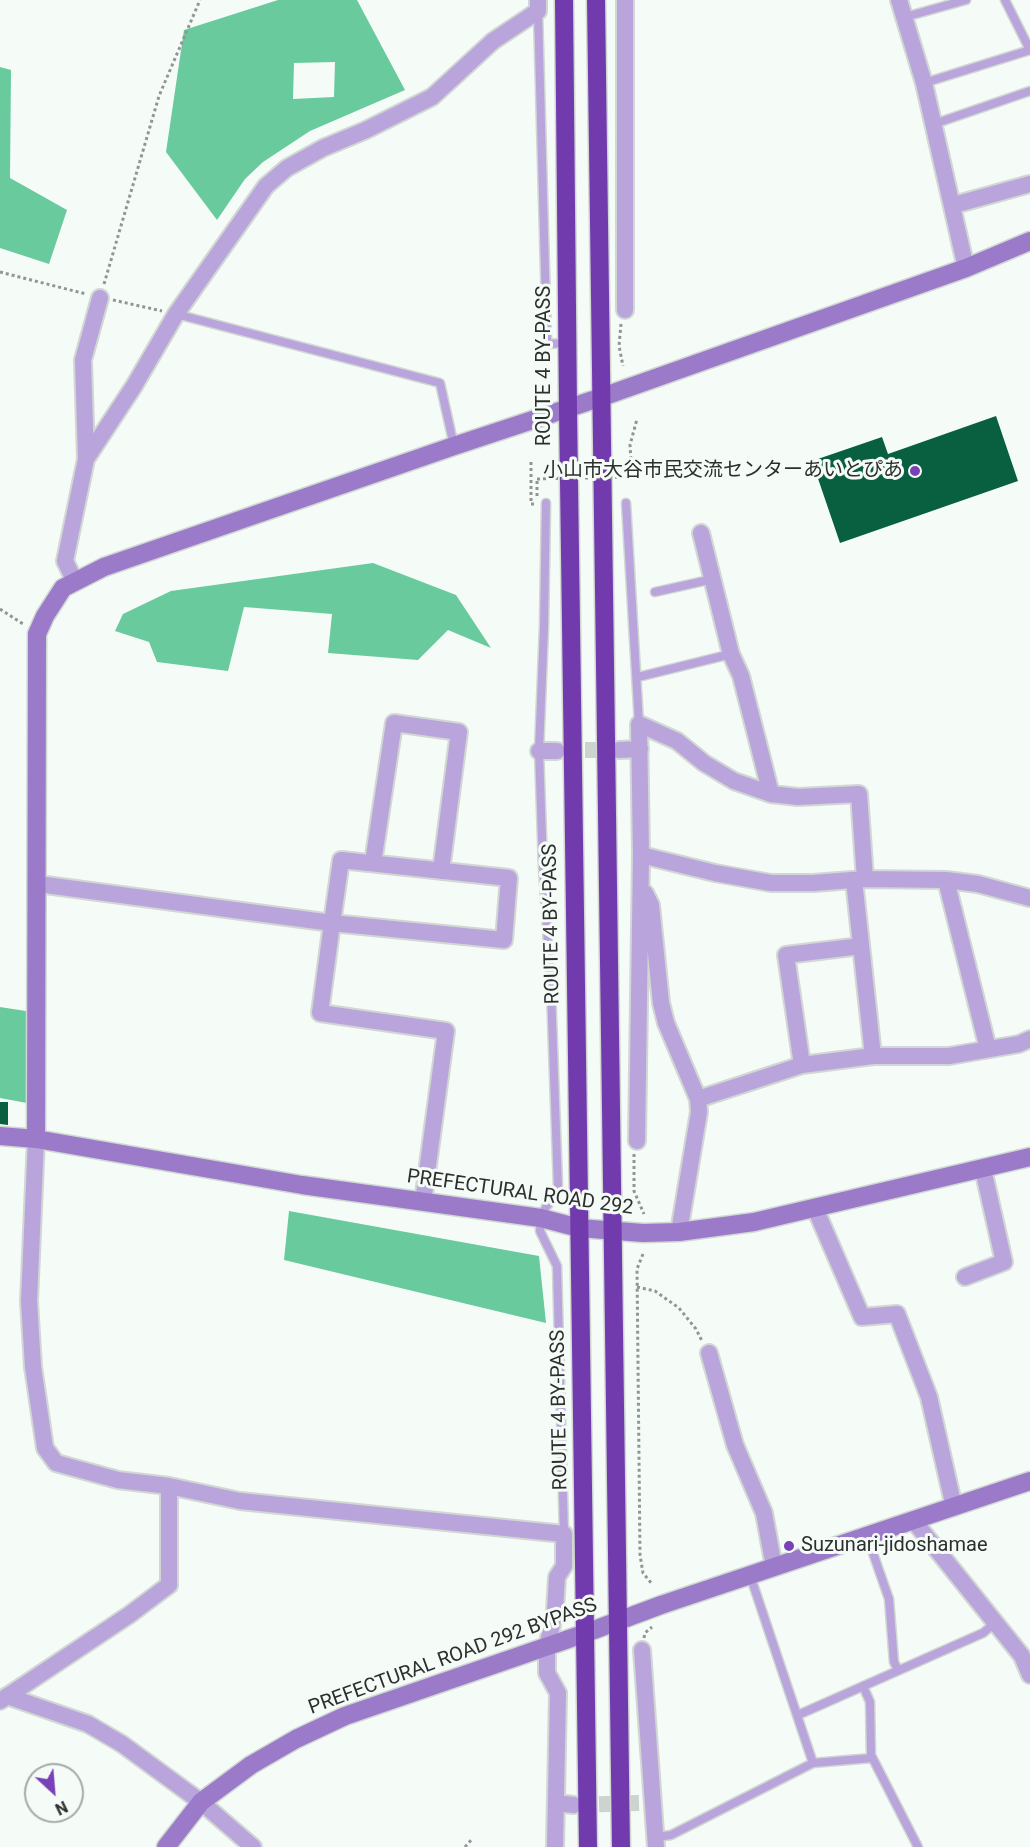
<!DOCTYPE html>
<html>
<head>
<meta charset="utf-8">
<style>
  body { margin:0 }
  #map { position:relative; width:1030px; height:1847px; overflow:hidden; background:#f5fcf8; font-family:Roboto,sans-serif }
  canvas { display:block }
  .north { position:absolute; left:24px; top:1763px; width:60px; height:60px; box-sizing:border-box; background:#f5fcf8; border:2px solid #a5aaa7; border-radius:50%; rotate:154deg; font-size:16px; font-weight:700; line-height:24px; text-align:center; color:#2c2f2d }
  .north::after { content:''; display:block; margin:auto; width:21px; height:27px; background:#7941b8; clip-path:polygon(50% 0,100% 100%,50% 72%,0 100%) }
</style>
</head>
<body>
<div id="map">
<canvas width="1030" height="1847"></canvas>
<div class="north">N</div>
</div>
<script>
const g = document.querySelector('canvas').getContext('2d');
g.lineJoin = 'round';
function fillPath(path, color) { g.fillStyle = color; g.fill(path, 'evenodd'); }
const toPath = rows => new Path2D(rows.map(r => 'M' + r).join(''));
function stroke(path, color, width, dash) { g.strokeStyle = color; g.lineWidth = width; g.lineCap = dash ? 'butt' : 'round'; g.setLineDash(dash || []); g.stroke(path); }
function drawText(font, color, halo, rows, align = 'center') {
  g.font = font + ' Roboto,"Noto Sans JP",sans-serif'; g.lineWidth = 6; g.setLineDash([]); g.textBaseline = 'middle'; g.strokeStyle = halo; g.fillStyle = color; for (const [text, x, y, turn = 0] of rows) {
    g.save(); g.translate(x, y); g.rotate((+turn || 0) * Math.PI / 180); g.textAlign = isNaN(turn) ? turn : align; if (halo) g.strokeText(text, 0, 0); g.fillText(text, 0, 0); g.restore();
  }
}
fillPath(toPath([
  [278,0,357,0,405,90,310,131,263,162,245,179,217,220,166,152,184,30],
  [335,62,334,97,293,99,294,63],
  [0,67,11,70,10,178,67,210,49,264,0,248],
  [373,563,456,595,491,648,448,630,418,660,328,653,332,614,244,607,228,671,157,662,149,642,115,631,123,614,171,591],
  [0,1007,45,1014,43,1106,0,1098],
  [289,1211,539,1256,546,1323,284,1260]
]), '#68ca9d');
fillPath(toPath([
  [996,416,1018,481,840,543,812,461,882,437,888,454],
  [0,1102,8,1102,8,1125,0,1124]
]), '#086041');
stroke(toPath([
  [561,750,619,750],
  [575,1805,642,1803]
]), '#cdd3cf', 16, [16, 8]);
const lane = toPath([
  [538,12,547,344,568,343],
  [905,17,966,0],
  [924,83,1030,50,1005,0],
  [934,124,1030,91],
  [176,314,440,383,454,446],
  [546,503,544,627,539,751,543,866,551,990,558,1187,555,1196,546,1207,541,1218,540,1231,557,1266,564,1534],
  [626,503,639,724],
  [655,592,713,579],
  [638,677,731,654],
  [867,1536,889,1599,894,1662,898,1670],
  [863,1686,870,1702,871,1755,918,1847],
  [798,1715,983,1633,995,1623],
  [813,1763,872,1758],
  [656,1837,671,1835,813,1763,750,1575]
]);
const street = toPath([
  [625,0,625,310],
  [899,0,924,83,966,268],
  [954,205,1030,184],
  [86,459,134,386,176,314,266,186,287,168,323,148,366,130,432,97,493,41,538,11,538,0],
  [701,533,731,654,741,676,771,794],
  [75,582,65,561,86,459,83,360,100,298],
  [619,750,640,749],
  [539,751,557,751],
  [641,855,715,873,771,883,813,883,865,879,946,880,978,884,1030,898],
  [373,863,394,723,459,732,441,871],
  [854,880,873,1056],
  [946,880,988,1049],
  [38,884,332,923,504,940,509,878,341,860,332,923,320,1013,446,1031,423,1202],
  [645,893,651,905,661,1003,666,1023,698,1099,699,1112,679,1232],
  [802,1065,786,955,861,946],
  [698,1099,802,1065,873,1056,949,1056,1019,1044,1030,1039],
  [36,1139,29,1301,33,1367,45,1448,56,1463,118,1480,169,1486,240,1501,564,1534,564,1566,557,1577,555,1611,547,1647,547,1673,558,1693,555,1847],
  [637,1141,641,855,639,724,677,741,704,763,734,781,771,794,798,797,859,794,865,879],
  [815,1208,862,1317,897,1314,929,1397,954,1507],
  [965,1277,1004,1262,983,1169],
  [709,1353,735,1445,764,1513,774,1567],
  [913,1520,1022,1656,1030,1675],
  [642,1650,656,1847],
  [7,1696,88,1724,122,1744,201,1802,253,1847],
  [0,1701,129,1615,169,1585,169,1486],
  [556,1803,574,1805]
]);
const secondary = toPath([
  [0,1136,36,1139,302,1185,541,1218,579,1228,643,1233,679,1232,754,1222,1030,1157],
  [36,1139,37,634,45,616,63,588,104,567,454,446,602,397,966,268,1030,241],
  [166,1847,201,1802,251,1765,296,1739,345,1716,586,1633,661,1605,1030,1481]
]);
const highway = toPath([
  [564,0,568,409,588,1847],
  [596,0,621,1847]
]);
stroke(lane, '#d1d7d3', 11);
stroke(street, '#d1d7d3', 20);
stroke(secondary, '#d1d7d3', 21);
stroke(highway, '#d1d7d3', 21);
stroke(toPath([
  [0,272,86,294],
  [104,284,159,96,200,0],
  [113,300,162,311],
  [621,324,619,346,623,366],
  [531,462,531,504,535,504],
  [632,477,630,445,637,419],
  [537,496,537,479],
  [0,609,23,624],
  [634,1154,634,1191,644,1214],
  [643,1254,637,1269,640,1555,643,1573,652,1584],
  [637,1287,655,1291,679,1308,696,1329,702,1341],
  [644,1638,645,1633,652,1627],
  [465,1847,472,1839]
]), '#919693', 3, [3, 3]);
stroke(lane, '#b9a5db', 8);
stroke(street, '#b9a5db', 16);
stroke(secondary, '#9a7ac9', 18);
stroke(highway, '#713bae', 18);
stroke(toPath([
  [537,479,632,477]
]), '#919693', 3, [3, 3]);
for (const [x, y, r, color] of [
  [915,471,6,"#7941b8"],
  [789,1546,6,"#7941b8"]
]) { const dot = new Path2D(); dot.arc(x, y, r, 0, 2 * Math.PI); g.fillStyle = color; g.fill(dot); stroke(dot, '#f5fcf8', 2); }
drawText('20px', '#2c2f2d', '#f5fcf8', [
  ["ROUTE 4 BY-PASS",545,366,-90],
  ["ROUTE 4 BY-PASS",552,924,-91],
  ["PREFECTURAL ROAD 292",520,1193,8],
  ["ROUTE 4 BY-PASS",560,1410,-91],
  ["PREFECTURAL ROAD 292 BYPASS",453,1657,-20]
]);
drawText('20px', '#2c2f2d', '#f5fcf8', [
  ["小山市大谷市民交流センターあいとぴあ",903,471],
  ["Suzunari-jidoshamae",801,1546,"left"]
], 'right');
</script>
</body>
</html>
